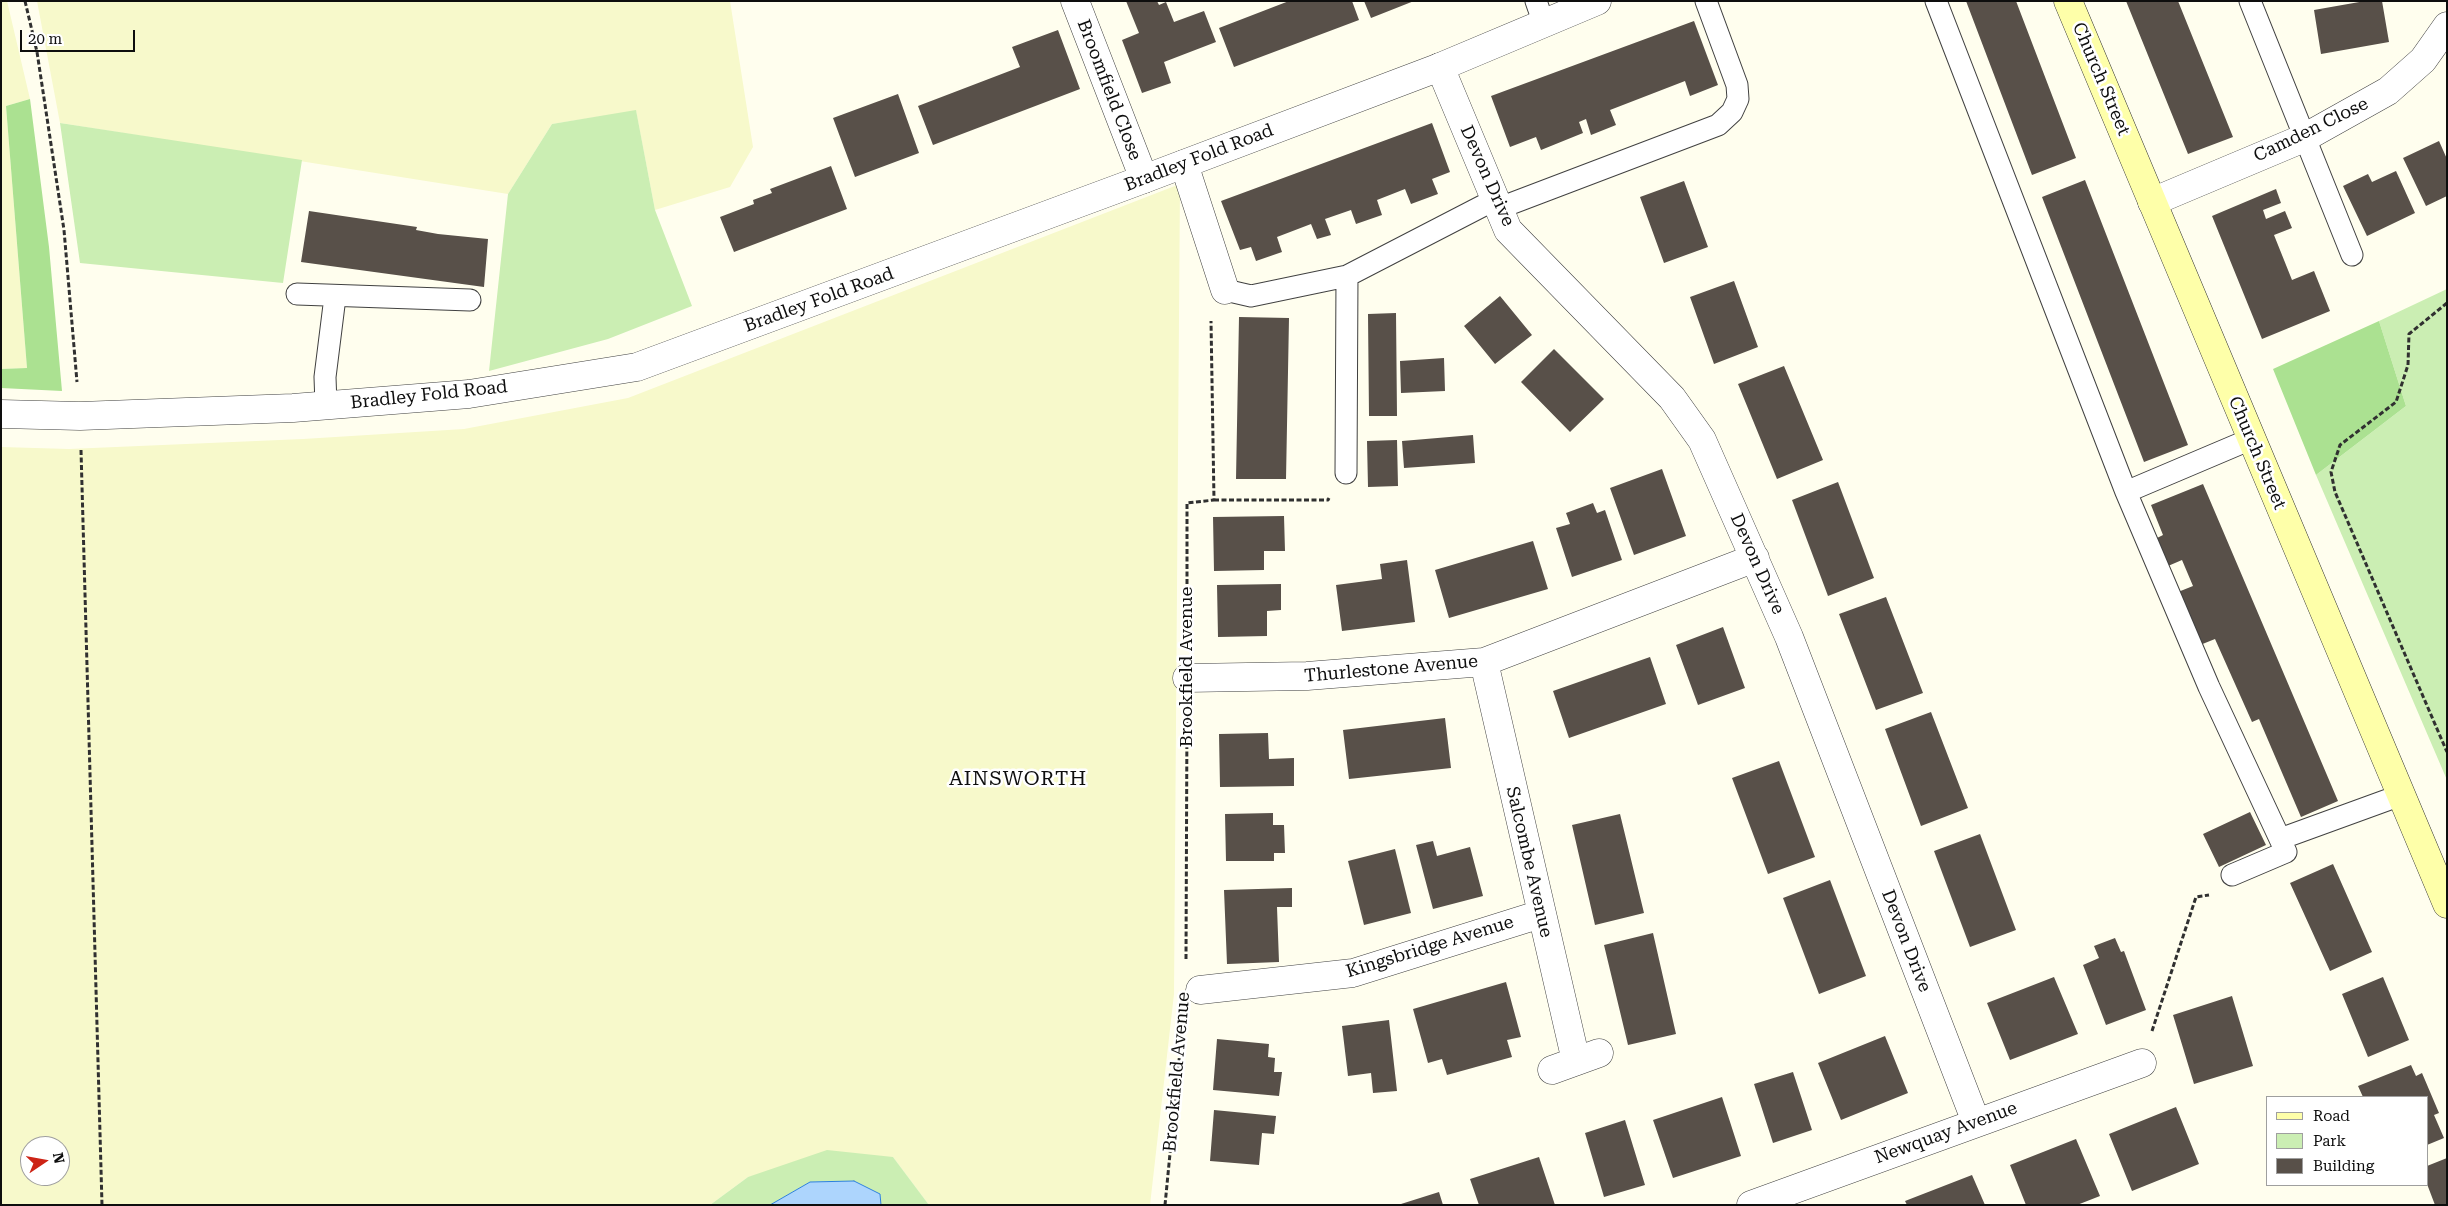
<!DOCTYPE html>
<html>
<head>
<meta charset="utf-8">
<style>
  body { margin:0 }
  #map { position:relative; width:2448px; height:1206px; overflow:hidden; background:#fffeee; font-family:"Roboto Serif",serif }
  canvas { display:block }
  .frame { position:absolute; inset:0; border:2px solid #0e0e0e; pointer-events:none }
  .legend { position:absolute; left:2266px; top:1096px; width:162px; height:90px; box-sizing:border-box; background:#fff; border:1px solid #9f9f9f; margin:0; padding:6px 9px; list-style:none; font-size:15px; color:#0e0e0e }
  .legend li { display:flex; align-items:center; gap:10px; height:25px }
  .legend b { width:25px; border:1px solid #9f9f9f }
  .north { position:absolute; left:20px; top:1136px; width:50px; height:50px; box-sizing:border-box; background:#fff; border:1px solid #9f9f9f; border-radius:50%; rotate:78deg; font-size:14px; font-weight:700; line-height:20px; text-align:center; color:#0e0e0e }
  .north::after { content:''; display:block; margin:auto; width:18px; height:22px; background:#cd2416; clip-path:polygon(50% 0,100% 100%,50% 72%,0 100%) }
  .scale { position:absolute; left:20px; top:30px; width:115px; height:22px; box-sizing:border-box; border:2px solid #0e0e0e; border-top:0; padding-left:6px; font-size:15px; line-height:18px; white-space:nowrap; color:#0e0e0e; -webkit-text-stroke:4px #fff; paint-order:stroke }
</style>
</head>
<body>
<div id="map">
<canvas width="2448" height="1206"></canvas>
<div class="frame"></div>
<ul class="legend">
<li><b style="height:6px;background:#feffa9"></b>Road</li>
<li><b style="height:14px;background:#cbeeb3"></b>Park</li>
<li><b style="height:14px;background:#585049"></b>Building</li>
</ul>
<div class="north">N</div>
<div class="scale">20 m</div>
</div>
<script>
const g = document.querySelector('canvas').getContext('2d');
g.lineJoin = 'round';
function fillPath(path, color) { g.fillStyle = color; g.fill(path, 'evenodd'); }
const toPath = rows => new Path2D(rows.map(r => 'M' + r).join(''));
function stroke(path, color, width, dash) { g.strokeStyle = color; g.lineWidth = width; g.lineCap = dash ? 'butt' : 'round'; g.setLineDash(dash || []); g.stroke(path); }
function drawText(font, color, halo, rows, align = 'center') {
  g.font = font + ' "Roboto Serif",serif'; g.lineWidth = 5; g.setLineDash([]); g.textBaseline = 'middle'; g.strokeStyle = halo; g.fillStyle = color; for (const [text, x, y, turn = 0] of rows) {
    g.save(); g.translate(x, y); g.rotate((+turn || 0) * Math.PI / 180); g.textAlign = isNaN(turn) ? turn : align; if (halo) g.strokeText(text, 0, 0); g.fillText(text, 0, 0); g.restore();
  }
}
fillPath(toPath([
  [1,1,7,1,30,99,6,106,27,368,1,369],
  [37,1,730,1,753,147,730,187,655,210,636,111,552,124,508,194,60,123],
  [1180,184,1174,994,1150,1205,929,1205,893,1157,748,1177,710,1205,1,1205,1,447,69,449,303,439,464,429,628,398],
  [30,1146,60,1146,60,1176,30,1176]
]), '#f7f9cb');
fillPath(toPath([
  [636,110,655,210,692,306,608,339,489,371,508,194,552,124],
  [60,123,302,160,283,283,80,263],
  [2447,289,2447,780,2316,475,2406,406,2379,321],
  [827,1150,893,1157,929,1205,881,1205,880,1194,854,1181,810,1182,770,1205,710,1205,748,1177]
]), '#cbeeb3');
fillPath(toPath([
  [30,99,49,247,62,391,1,388,1,369,27,368,6,106],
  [2379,321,2406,406,2316,475,2273,369]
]), '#abe191');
const water = toPath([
  [854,1181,880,1194,881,1205,770,1205,810,1182,854,1181]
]);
fillPath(water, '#add5fd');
stroke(water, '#2c80dc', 1);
fillPath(toPath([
  [1126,1,1157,1,1159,5,1166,2,1174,22,1204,11,1216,42,1164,62,1171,83,1142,93,1122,40,1139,33],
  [1289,1,1352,1,1359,20,1234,67,1219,28],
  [1364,1,1414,1,1371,18],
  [1966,1,2016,1,2076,158,2032,175],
  [2126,1,2178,1,2233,137,2188,154],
  [2365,1,2382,1,2389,42,2321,54,2314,10],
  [1694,21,1718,85,1690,96,1685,81,1610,110,1616,125,1591,135,1586,119,1579,122,1583,133,1541,150,1536,137,1510,147,1491,96],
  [1058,30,1080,89,933,145,918,106,1020,67,1012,47],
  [898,94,919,153,855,177,833,118],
  [1432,123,1450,172,1432,179,1438,194,1411,204,1405,189,1377,200,1382,215,1356,224,1351,210,1325,219,1331,235,1317,239,1311,224,1277,237,1282,252,1256,261,1251,247,1240,250,1221,201],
  [2439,141,2447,159,2447,196,2426,206,2403,158],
  [831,166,847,209,734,252,720,217,754,204,753,200,772,193,770,189],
  [2396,171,2415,213,2367,236,2343,186,2368,174,2372,182],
  [2085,180,2188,445,2144,462,2042,197],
  [1684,181,1708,247,1664,263,1640,197],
  [2276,189,2281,203,2263,210,2266,219,2285,211,2292,228,2274,235,2292,280,2314,271,2330,311,2262,339,2212,216],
  [309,211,417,227,416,230,438,234,488,239,484,287,301,262],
  [1734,281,1758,347,1714,364,1690,297],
  [1500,296,1532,335,1495,364,1464,326],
  [1396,313,1397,416,1369,416,1368,314],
  [1239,317,1289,318,1286,479,1236,479],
  [1554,349,1604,399,1570,432,1521,382],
  [1444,358,1445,391,1401,393,1400,361],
  [1784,366,1823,460,1777,479,1738,384],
  [1473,435,1475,463,1404,468,1402,441],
  [1397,440,1398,486,1368,487,1367,441],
  [1662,469,1686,536,1634,555,1610,488],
  [1838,482,1874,578,1828,596,1792,500],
  [2203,484,2338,801,2301,817,2259,719,2252,722,2215,639,2200,645,2178,592,2193,586,2182,560,2168,566,2157,538,2163,535,2151,505],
  [1593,503,1597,513,1605,510,1622,560,1572,577,1556,528,1570,524,1566,513],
  [1284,516,1285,551,1264,551,1264,570,1214,571,1213,517],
  [1533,541,1548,589,1449,618,1435,570],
  [1407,560,1415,622,1342,631,1336,585,1382,579,1380,564],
  [1281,584,1281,610,1267,611,1267,636,1218,637,1217,585],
  [1886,597,1923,693,1876,710,1839,614],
  [1723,627,1745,688,1698,705,1676,645],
  [1650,657,1666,704,1569,738,1553,691],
  [1931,712,1968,808,1921,826,1885,729],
  [1445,718,1451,768,1349,779,1343,730],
  [1268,733,1269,759,1294,758,1294,786,1220,787,1219,734],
  [1779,761,1815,857,1768,874,1732,778],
  [2250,812,2266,845,2219,867,2203,834],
  [1273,813,1273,825,1284,825,1285,853,1274,853,1274,861,1226,861,1225,814],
  [1620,814,1644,913,1595,925,1572,825],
  [1980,834,2016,930,1970,947,1934,851],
  [1433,841,1437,856,1470,847,1483,896,1433,909,1416,845],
  [1395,849,1411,913,1364,925,1348,861],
  [2333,864,2372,952,2330,971,2290,883],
  [1830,880,1866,976,1819,994,1783,898],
  [1292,888,1292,907,1277,907,1279,962,1227,964,1224,890],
  [1653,933,1676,1034,1628,1045,1604,945],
  [2115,938,2121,952,2124,951,2146,1010,2106,1025,2083,965,2099,958,2094,946],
  [2054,977,2078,1034,2010,1060,1987,1003],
  [2383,977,2409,1040,2368,1057,2342,994],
  [1506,982,1521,1037,1507,1040,1512,1057,1447,1075,1442,1059,1428,1063,1413,1009],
  [2232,996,2253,1066,2194,1084,2173,1015],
  [1389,1020,1397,1091,1373,1093,1371,1073,1348,1076,1342,1026],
  [1885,1036,1908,1093,1841,1120,1818,1063],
  [1217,1039,1269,1044,1268,1057,1275,1058,1274,1072,1282,1072,1279,1096,1213,1090],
  [2411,1065,2416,1076,2422,1073,2439,1113,2434,1115,2444,1138,2427,1145,2427,1097,2363,1097,2358,1086],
  [1793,1072,1812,1130,1773,1143,1754,1084],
  [1722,1097,1741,1156,1673,1178,1653,1120],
  [2176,1107,2199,1164,2132,1191,2109,1134],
  [1214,1110,1276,1116,1274,1134,1262,1133,1259,1165,1210,1161],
  [1625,1120,1645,1185,1604,1197,1585,1133],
  [2076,1139,2100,1196,2077,1205,2026,1205,2010,1165],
  [1539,1157,1555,1205,1479,1205,1470,1179],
  [2447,1158,2447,1205,2435,1205,2427,1184,2427,1166],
  [1972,1175,1985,1205,1907,1205,1905,1201],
  [1439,1192,1443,1205,1401,1205,1401,1204]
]), '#585049');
const service = toPath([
  [1536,1,1544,24],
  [1936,1,2126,492,2209,687,2286,852,2232,875],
  [2250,1,2352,255],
  [1497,209,1718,125,1732,112,1738,99,1737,85,1706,1],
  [1225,290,1251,296,1347,276,1494,200],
  [297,294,470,300],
  [326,405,325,377,335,297],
  [1346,473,1347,276],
  [2126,492,2251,439],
  [2280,839,2401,795]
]);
const minor = toPath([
  [1075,1,1144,179],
  [1440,67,1508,230,1672,398,1702,440,1789,637,1976,1122],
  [1184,164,1225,290],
  [2152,202,2304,138,2388,91,2423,60,2447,26],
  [1484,662,1576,1061],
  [1187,678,1307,676,1484,662,1755,558],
  [1200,990,1353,973,1541,914],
  [1552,1070,1599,1053],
  [1751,1205,2142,1063]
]);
const tertiary = toPath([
  [1,414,80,416,293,408,469,394,637,367,1144,179,1440,67,1597,1]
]);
const secondary = toPath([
  [2068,1,2447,904]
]);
stroke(service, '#414141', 23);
stroke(minor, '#414141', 29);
stroke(tertiary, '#414141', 29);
stroke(secondary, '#303030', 29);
stroke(toPath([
  [25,1,37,52,64,230,77,382],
  [2447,303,2409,334,2408,365,2396,402,2340,445,2331,472,2335,492,2447,752],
  [81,450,102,1205],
  [1214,500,1328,500,1329,498],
  [1187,644,1187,503,1214,500,1211,321],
  [1186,959,1187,712],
  [2152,1031,2196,897,2209,895],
  [1165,1205,1183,1020]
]), '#303030', 3, [5, 2.5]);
stroke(service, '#fff', 21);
stroke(minor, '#fff', 28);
stroke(tertiary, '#fff', 28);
stroke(secondary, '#feffa9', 28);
drawText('18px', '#0e0e0e', '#fff', [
  ["Church Street",2101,79,67],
  ["Broomfield Close",1109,90,69],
  ["Camden Close",2311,130,-26],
  ["Bradley Fold Road",1199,158,-21],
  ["Devon Drive",1487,176,66],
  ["Bradley Fold Road",819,300,-20],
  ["Bradley Fold Road",429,395,-6],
  ["Church Street",2257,453,67],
  ["Devon Drive",1757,564,66],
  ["Brookfield Avenue",1187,667,-90],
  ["Thurlestone Avenue",1391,669,-5],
  ["Salcombe Avenue",1529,862,77],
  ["Devon Drive",1906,941,69],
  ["Kingsbridge Avenue",1430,947,-17],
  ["Brookfield Avenue",1177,1072,-85],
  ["Newquay Avenue",1946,1133,-20]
]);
g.letterSpacing = '1px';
drawText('20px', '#0e0e0e', '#fff', [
  ["AINSWORTH",1018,779]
]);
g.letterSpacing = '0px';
</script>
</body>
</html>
